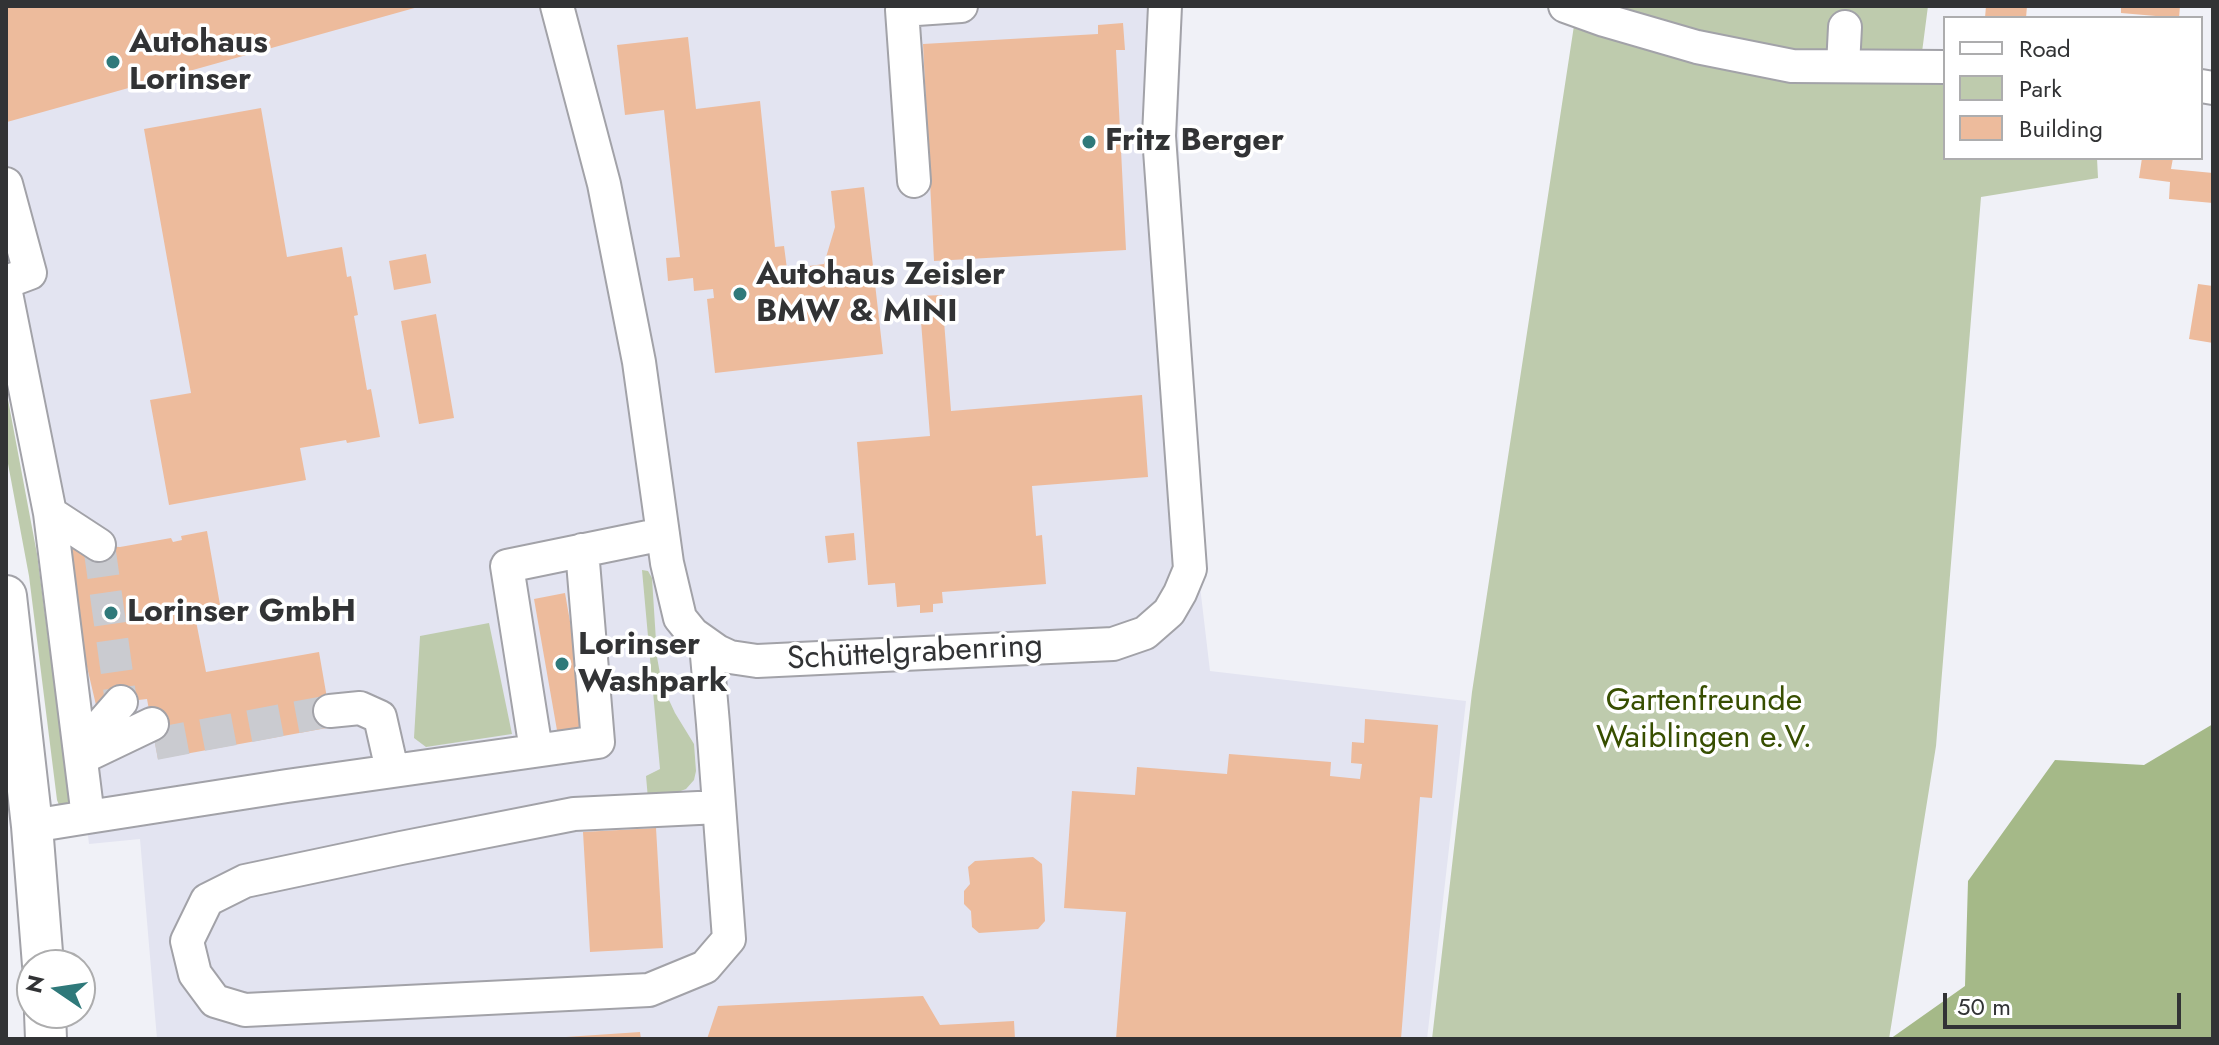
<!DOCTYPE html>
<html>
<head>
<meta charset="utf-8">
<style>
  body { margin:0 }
  #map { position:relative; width:2219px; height:1045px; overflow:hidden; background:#f0f1f7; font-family:Jost,sans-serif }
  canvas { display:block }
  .frame { position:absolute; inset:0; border:8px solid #323335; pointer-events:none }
  .legend { position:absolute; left:1943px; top:16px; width:260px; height:144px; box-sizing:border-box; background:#fff; border:2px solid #adadae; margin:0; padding:10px 14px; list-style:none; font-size:24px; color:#323335 }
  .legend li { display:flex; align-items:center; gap:16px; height:40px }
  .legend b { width:40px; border:2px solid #adadae }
  .north { position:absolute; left:16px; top:949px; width:80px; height:80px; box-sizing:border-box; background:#fff; border:2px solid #adadae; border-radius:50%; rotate:283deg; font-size:22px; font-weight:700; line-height:32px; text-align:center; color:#323335 }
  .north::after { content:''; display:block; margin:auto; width:28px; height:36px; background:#2f797a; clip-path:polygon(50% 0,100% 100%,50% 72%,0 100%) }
  .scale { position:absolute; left:1943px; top:993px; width:238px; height:36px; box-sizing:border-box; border:4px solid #323335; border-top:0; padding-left:10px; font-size:24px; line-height:28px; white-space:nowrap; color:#323335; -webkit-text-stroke:6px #fff; paint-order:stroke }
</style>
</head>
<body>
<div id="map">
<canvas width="2219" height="1045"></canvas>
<div class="frame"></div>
<ul class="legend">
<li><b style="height:10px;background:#fff"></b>Road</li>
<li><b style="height:22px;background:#becbad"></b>Park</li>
<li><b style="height:22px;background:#edbb9c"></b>Building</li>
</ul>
<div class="north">N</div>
<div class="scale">50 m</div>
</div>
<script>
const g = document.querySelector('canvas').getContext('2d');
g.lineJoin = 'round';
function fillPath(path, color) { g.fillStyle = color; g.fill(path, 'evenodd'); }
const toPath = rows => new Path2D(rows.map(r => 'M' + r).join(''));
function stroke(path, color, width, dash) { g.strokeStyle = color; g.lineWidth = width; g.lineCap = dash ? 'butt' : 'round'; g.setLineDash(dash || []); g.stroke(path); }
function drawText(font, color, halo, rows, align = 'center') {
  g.font = font + ' Jost,sans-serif'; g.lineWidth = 7; g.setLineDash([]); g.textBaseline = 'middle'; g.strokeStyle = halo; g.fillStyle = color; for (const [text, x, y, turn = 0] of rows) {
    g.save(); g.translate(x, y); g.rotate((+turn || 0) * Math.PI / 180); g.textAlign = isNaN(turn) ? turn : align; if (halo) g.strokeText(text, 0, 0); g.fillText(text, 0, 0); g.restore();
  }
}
fillPath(toPath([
  [6,6,1183,6,1178,132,1199,578,1210,671,1466,701,1427,1039,157,1039,140,839,89,844,45,475,6,311]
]), '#e3e4f1');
fillPath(toPath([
  [1577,6,1928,6,1918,83,1945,84,1945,158,2097,158,2098,178,1981,197,1936,746,1889,1039,1432,1039,1472,692],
  [6,389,37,554,64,759,75,803,65,807,59,805,57,800,29,576,6,453],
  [642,570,648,571,652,578,657,657,662,685,675,713,694,744,696,771,694,780,686,789,670,795,648,799,646,776,660,769],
  [489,623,512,734,426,747,414,738,420,636]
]), '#becbad');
fillPath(toPath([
  [2213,724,2213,1039,1890,1039,1965,986,1968,881,2055,760,2144,765]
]), '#a5b988');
fillPath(toPath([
  [6,6,418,6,418,7,7,122],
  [1986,6,2027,6,2026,18,1985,18],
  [2121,6,2180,6,2179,18,2121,13],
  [1123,23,1125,50,1116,50,1126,250,934,261,923,44,1098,34,1098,25],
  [688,37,696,109,760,101,775,247,784,246,787,269,824,264,835,227,831,191,864,187,883,354,715,373,707,299,714,298,713,289,694,291,693,278,668,281,666,258,680,257,664,110,625,115,617,45],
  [261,108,287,257,342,247,347,277,351,276,358,315,354,316,367,390,371,389,380,437,347,443,346,440,300,448,306,480,169,505,150,400,191,393,144,129],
  [2142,158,2173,158,2171,169,2213,173,2213,203,2169,199,2170,182,2139,178],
  [426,254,431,283,394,290,389,261],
  [2198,284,2213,286,2213,343,2189,339],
  [942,295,951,411,1142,395,1148,477,1032,486,1036,536,1042,535,1046,584,942,592,943,603,933,604,933,612,920,613,920,605,897,607,895,583,868,585,857,442,930,436,919,296],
  [436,314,454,418,419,424,401,321],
  [207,531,222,616,196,621,206,672,319,652,332,727,158,759,147,699,96,705,71,599,72,544,120,547,171,538,173,542,182,540,181,536],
  [854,533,856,560,828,563,825,536],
  [565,593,589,730,558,736,534,599],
  [1365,719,1438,725,1432,798,1420,797,1401,1039,1116,1039,1126,912,1064,908,1072,791,1135,795,1137,767,1227,774,1229,754,1331,762,1330,776,1360,779,1362,764,1351,763,1352,742,1364,743],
  [656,828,663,948,590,952,583,832],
  [1033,857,1042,864,1045,921,1038,929,979,933,972,927,971,911,964,904,964,891,970,884,968,867,975,861],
  [923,996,940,1025,1014,1021,1015,1039,707,1039,718,1006],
  [640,1032,641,1039,566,1039,566,1037]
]), '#edbb9c');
stroke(toPath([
  [99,545,121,702],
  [155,744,330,711]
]), '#cacbd0', 32, [32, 16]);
const minor = toPath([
  [557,6,604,184,639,362,667,563,680,618,693,634,717,651,730,657,757,661,1113,644,1145,633,1169,612,1180,593,1190,569,1159,136,1165,6],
  [1565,6,1604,20,1697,47,1792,66,1945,67],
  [1843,66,1845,27],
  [2201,86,2213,88],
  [914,181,902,10,961,6],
  [6,184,30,273,6,282],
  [6,293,50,513,88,817,32,826],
  [50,513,99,545],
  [706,644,713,724,729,939,705,967,649,990,245,1010,215,1001,195,974,187,941,207,900,245,881,401,848,574,814,719,807],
  [330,711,360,708,380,717,392,770],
  [80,749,121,702],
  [536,750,507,566,663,534],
  [81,758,152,724],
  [88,817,287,786,598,742,582,550]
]);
const major = toPath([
  [6,596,32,826,43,965],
  [45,1013,46,1039]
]);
stroke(minor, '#a2a2a8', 36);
stroke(major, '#a2a2a8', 44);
stroke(minor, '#fff', 32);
stroke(major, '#fff', 40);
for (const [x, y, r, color] of [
  [113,62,8,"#2f797a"],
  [1089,142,8,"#2f797a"],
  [740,294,8,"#2f797a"],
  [111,613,8,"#2f797a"],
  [562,664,8,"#2f797a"]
]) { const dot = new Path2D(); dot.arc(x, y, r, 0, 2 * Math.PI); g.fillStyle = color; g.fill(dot); stroke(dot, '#fff', 3); }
drawText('bold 32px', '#323335', '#fff', [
  ["Autohaus",129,44],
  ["Lorinser",129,81],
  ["Fritz Berger",1105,142],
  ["Autohaus Zeisler",756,276],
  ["BMW & MINI",756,313],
  ["Lorinser GmbH",127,613],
  ["Lorinser",578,646],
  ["Washpark",578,683]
], 'left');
drawText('32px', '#323335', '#fff', [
  ["Schüttelgrabenring",915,654,-3]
]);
drawText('32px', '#374e00', '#fff', [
  ["Gartenfreunde",1704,702],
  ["Waiblingen e.V.",1704,739]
]);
</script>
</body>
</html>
